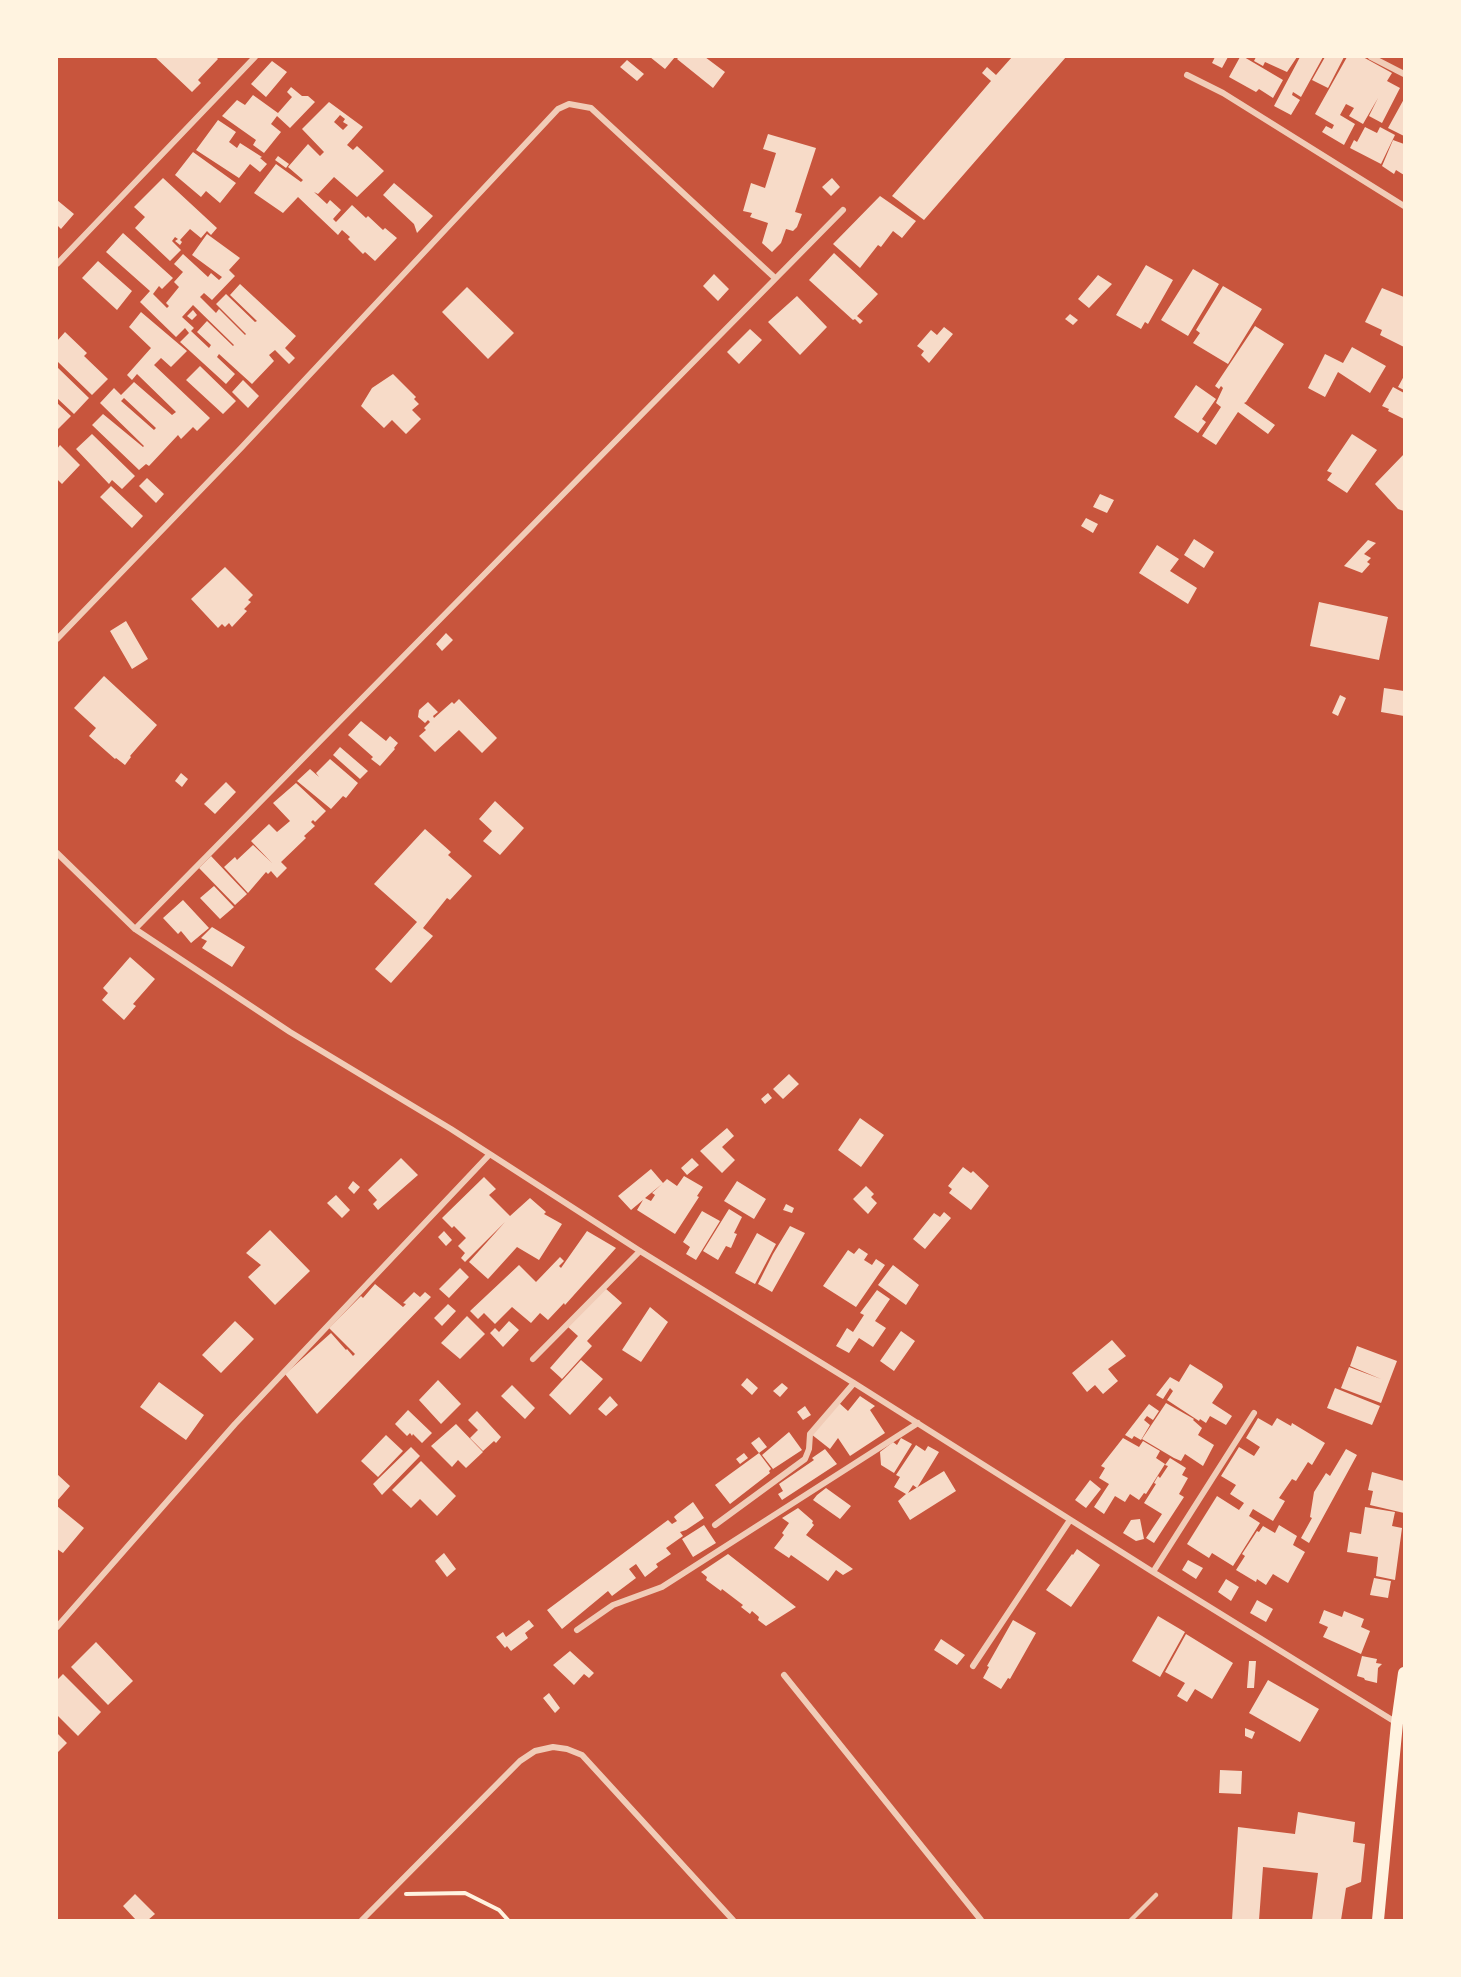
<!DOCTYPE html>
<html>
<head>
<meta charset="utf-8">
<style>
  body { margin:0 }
  #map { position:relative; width:1461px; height:1977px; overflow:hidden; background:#c8553d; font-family:Georgia,serif }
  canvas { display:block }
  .frame { position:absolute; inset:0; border:58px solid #fff3e0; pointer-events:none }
</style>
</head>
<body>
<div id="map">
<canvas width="1461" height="1977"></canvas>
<div class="frame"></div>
</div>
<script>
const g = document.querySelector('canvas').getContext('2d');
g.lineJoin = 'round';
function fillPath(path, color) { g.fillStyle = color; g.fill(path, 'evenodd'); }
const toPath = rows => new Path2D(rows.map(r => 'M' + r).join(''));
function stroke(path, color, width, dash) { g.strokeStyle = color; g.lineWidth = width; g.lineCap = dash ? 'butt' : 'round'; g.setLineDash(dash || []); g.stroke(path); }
fillPath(toPath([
  [155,57,216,57,218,59,198,80,201,83,192,92],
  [650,57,675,57,665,69],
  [679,57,705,57,725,72,713,88,677,59],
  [1012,57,1066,57,924,220,892,196,991,81,982,73,987,67,996,75],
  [1215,57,1228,57,1222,68,1212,63],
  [1240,57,1244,57,1283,80,1273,98,1259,89,1256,92,1229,77],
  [1256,57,1297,57,1287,72,1265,62,1263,66,1254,61],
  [1300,57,1323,57,1301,97,1293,92,1292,95,1300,100,1291,115,1274,106],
  [1325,57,1344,57,1328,88,1312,80],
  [1347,57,1363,57,1392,73,1387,81,1400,88,1382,123,1369,116,1378,98,1363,124,1349,116,1354,108,1346,104,1340,115,1355,124,1344,145,1322,132,1326,126,1332,129,1334,125,1315,114],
  [627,60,644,74,637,81,620,67],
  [272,61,287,72,266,97,251,84],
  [291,87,302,96,308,96,315,102,290,128,277,116,271,124,281,132,264,153,253,145,256,140,222,116,237,100,245,105,253,95,278,113,292,97,287,92],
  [1404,99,1404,136,1388,128],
  [329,102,363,127,347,145,353,150,357,146,384,171,357,197,334,177,318,194,314,192,327,204,330,200,341,210,333,219,336,222,352,205,366,218,368,216,383,230,385,228,397,238,375,261,365,252,363,254,348,239,350,237,342,230,338,235,298,197,283,213,254,193,276,164,301,182,303,180,288,167,308,144,320,156,324,152,302,129],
  [340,115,345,119,343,122,348,125,343,130,334,122],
  [218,120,236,132,229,142,237,148,240,143,262,157,260,158,267,164,260,172,250,164,239,178,196,150],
  [1365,127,1377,133,1380,127,1395,135,1381,164,1350,148,1354,140,1357,142],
  [768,134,816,148,795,212,802,214,797,227,793,231,786,229,781,243,772,252,762,243,768,223,750,217,752,213,743,211,751,183,765,188,776,153,763,149],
  [1393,140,1404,144,1404,175,1396,170,1394,174,1382,166],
  [193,152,236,183,220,203,206,191,201,197,175,175],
  [278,156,289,164,286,168,275,160],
  [163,178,217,228,211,235,207,231,201,238,190,229,180,240,182,242,180,245,175,241,178,239,175,237,172,241,181,250,170,261,135,228,145,217,134,207],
  [832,178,840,187,831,196,822,187],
  [394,183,433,216,417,233,414,224,383,195],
  [880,196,916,221,902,238,893,231,881,247,878,245,860,268,833,244],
  [57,200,74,214,61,229,57,225],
  [123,233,173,278,162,289,159,286,153,294,167,308,169,306,166,303,179,287,174,282,183,272,174,264,183,254,208,277,211,273,219,280,222,277,192,255,207,234,240,258,229,270,235,276,212,300,204,293,200,297,216,313,219,309,245,335,246,334,216,304,226,294,255,322,257,321,230,295,240,284,296,336,285,348,295,358,289,364,275,350,269,355,274,361,252,384,219,354,217,357,235,374,226,384,180,342,189,333,185,328,176,337,140,302,150,291,106,252],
  [193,305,234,345,233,346,207,321,197,332,211,345,209,348,191,331,194,328,182,317],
  [834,253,878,294,857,316,863,321,860,324,855,319,853,320,809,280],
  [98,261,132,291,117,310,82,278],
  [1146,265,1173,280,1148,324,1145,322,1141,329,1116,315],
  [1193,269,1219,284,1188,336,1161,320],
  [714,274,729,289,718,301,703,286],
  [1098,275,1112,284,1089,308,1078,299],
  [1223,286,1262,309,1228,364,1193,343,1200,333,1196,330],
  [467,287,514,333,488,359,442,312],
  [1382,288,1404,297,1404,347,1380,335,1382,330,1365,322],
  [797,296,827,327,800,355,768,322],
  [193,310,197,315,192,320,187,316],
  [141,312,187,351,171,367,161,358,154,365,210,418,197,431,193,427,181,439,178,435,149,466,146,464,139,470,92,425,103,414,143,447,144,446,100,403,114,388,121,395,134,382,172,415,176,412,137,374,132,380,127,375,151,348,129,327],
  [124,398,156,428,154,430,121,401],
  [1070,314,1078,320,1073,325,1065,319],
  [1255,326,1284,344,1246,402,1244,403,1275,425,1268,434,1238,412,1216,445,1202,436,1221,407,1216,403,1223,388,1221,386,1219,389,1215,386],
  [944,327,953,334,929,363,921,355,924,351,917,346,931,330,937,335],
  [750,329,762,340,739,364,727,352],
  [65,332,87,353,84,356,108,379,92,395,57,361,57,341],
  [1352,347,1386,366,1370,393,1338,372,1325,397,1308,388,1325,354,1343,363],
  [200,366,236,401,223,414,186,380],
  [57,367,89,398,74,414,57,398],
  [393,374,416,397,414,399,419,404,412,410,421,419,406,434,392,420,384,428,361,406,372,388],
  [1404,376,1404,390,1398,387],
  [243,380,259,396,248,408,232,392],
  [1196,385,1216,399,1202,419,1206,422,1198,433,1174,417],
  [1393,387,1404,393,1404,419,1388,411,1389,409,1382,406],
  [57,403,71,416,57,430],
  [92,434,135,476,122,489,112,480,109,484,76,449],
  [1352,434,1377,450,1347,493,1327,480,1332,473,1327,471],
  [60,445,80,465,62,484,57,479,57,449],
  [1404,454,1403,489,1404,511,1398,509,1375,484],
  [147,478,164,494,156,503,139,486],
  [111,486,143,516,132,528,100,497],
  [1100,494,1114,500,1107,513,1093,507],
  [1086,518,1098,524,1093,533,1081,526],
  [1194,539,1214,552,1204,568,1184,555],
  [1368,540,1376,543,1364,554,1371,558,1367,562,1370,564,1362,573,1344,566],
  [1157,545,1179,559,1170,571,1197,588,1188,604,1139,573],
  [225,567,253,595,248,600,251,602,244,609,247,611,232,627,229,623,225,627,222,624,218,628,191,599],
  [1319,602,1388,617,1379,660,1310,646],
  [126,621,148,659,132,669,110,631],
  [446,633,453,640,442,651,436,644],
  [104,676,157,725,130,756,131,757,125,765,116,758,115,759,89,736,96,728,74,708],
  [1384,688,1404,691,1404,716,1381,712],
  [1340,695,1346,698,1338,716,1332,713],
  [459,699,497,738,482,753,459,730,435,752,419,736,426,730,424,728,430,722,428,720,425,723,418,717,419,710,428,702,438,712,433,716,434,718,452,702,454,704],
  [361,721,386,741,390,736,398,743,394,748,395,749,380,766,371,759,373,757,348,735],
  [340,747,368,771,360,779,333,755],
  [330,759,358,783,346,798,343,796,331,809,297,781,310,769,319,777,316,773],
  [181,773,188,779,182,787,175,781],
  [226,782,236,792,215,814,204,804],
  [296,783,326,811,315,822,313,820,311,822,315,826,304,836,306,838,281,862,287,868,277,878,271,871,268,874,266,872,248,893,224,867,235,857,237,860,253,845,272,863,251,841,269,824,277,832,290,821,273,803],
  [495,801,524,828,500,855,483,841,492,831,479,819],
  [425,829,451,852,448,855,472,876,450,900,447,898,423,928,433,936,391,983,375,969,417,922,374,884],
  [211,856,247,894,235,905,199,868],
  [214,886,234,907,220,919,200,898],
  [183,900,209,928,191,943,181,931,178,934,163,918],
  [212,927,245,947,232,967,202,948,207,941,201,938],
  [130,957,155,979,133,1004,136,1006,124,1020,102,1000,108,993,103,988],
  [789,1074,799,1084,783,1099,773,1089],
  [768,1093,772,1098,765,1104,761,1099],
  [860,1118,884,1135,861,1167,838,1150],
  [727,1128,734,1136,722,1147,735,1160,722,1173,700,1151],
  [401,1158,418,1175,378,1210,373,1204,377,1200,368,1190],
  [692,1158,699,1165,687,1175,681,1168],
  [963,1167,971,1173,973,1171,989,1186,971,1210,949,1193,952,1189,948,1186],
  [651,1169,663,1183,667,1179,677,1186,684,1176,703,1187,697,1196,699,1197,675,1234,637,1210,643,1200,631,1210,618,1196],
  [662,1184,652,1193,655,1195,651,1201,645,1198],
  [484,1177,496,1189,489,1195,510,1216,530,1198,546,1212,544,1214,562,1224,539,1260,517,1247,488,1279,469,1262,505,1222,465,1262,461,1258,465,1253,458,1246,466,1238,454,1226,452,1228,442,1218],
  [353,1181,360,1187,354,1194,348,1188],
  [737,1181,766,1199,754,1219,724,1201],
  [866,1186,874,1194,871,1197,877,1203,868,1214,853,1199],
  [336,1195,350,1210,342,1218,327,1203],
  [786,1204,794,1208,792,1213,783,1210],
  [729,1209,742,1217,734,1233,737,1234,731,1248,726,1246,718,1260,703,1251],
  [702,1211,720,1221,696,1260,686,1254,690,1247,683,1242],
  [944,1212,951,1218,925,1249,913,1239,934,1213,940,1217],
  [790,1226,805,1233,772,1292,758,1284,773,1254],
  [270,1230,310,1271,275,1305,248,1277,261,1265,246,1253],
  [444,1231,452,1240,446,1246,438,1237],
  [587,1231,616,1248,565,1305,564,1303,548,1320,540,1313,531,1323,512,1307,495,1324,484,1313,478,1319,470,1311,519,1265,536,1282,560,1257,564,1261,559,1266,561,1268],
  [757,1233,776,1244,755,1284,735,1273],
  [859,1248,868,1254,864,1260,872,1265,876,1259,885,1265,856,1307,823,1286,848,1250,854,1254],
  [893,1265,919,1285,906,1305,878,1285],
  [460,1268,469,1277,449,1298,439,1289],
  [375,1284,403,1307,406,1304,403,1303,414,1292,420,1297,425,1292,431,1297,317,1414,285,1374,331,1333,346,1350,347,1349,353,1356,355,1354,329,1328,361,1296,363,1298],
  [605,1288,622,1303,587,1341,592,1346,562,1379,550,1368,578,1336,568,1327],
  [877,1290,890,1299,875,1321,886,1328,873,1347,859,1338,849,1353,836,1346,847,1328,853,1332,864,1315,860,1313],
  [448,1304,456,1311,442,1326,434,1318],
  [650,1307,668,1322,641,1362,622,1350],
  [467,1316,485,1334,460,1359,441,1343],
  [235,1321,254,1339,221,1373,202,1355],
  [509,1321,519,1330,503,1347,490,1333,495,1328,499,1332],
  [901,1331,915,1341,894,1371,880,1361],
  [1112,1340,1126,1356,1108,1369,1118,1381,1103,1394,1095,1385,1087,1392,1072,1373],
  [1357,1346,1397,1361,1381,1403,1341,1388,1349,1367,1381,1379,1350,1366],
  [581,1360,603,1379,570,1415,549,1395],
  [1190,1364,1222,1384,1223,1387,1212,1403,1232,1416,1226,1425,1210,1416,1206,1423,1200,1419,1199,1421,1167,1400,1173,1391,1170,1388,1163,1399,1156,1395,1170,1377,1179,1382],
  [747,1378,758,1388,752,1395,741,1385],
  [438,1380,461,1404,441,1424,419,1400],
  [159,1382,204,1415,186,1440,140,1407],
  [782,1383,788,1388,780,1397,773,1391],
  [512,1385,535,1408,525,1419,501,1396],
  [1335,1388,1380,1406,1372,1425,1327,1408],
  [610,1396,618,1405,606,1416,598,1409],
  [860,1396,875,1406,870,1410,885,1433,850,1456,838,1438,830,1449,811,1434,838,1402,848,1411],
  [1166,1403,1194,1419,1193,1420,1202,1428,1198,1435,1214,1445,1203,1466,1185,1454,1181,1461,1174,1458,1142,1439],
  [1149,1404,1159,1411,1153,1420,1147,1416,1144,1420,1150,1425,1141,1440,1134,1436,1132,1439,1125,1435],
  [805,1406,811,1415,803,1420,797,1412],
  [408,1410,432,1433,422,1443,413,1434,412,1436,410,1433,407,1436,395,1424],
  [477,1411,501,1437,496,1443,494,1441,483,1451,470,1438,478,1430,468,1420],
  [1258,1418,1272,1426,1277,1418,1291,1426,1292,1423,1325,1443,1312,1465,1308,1462,1296,1481,1292,1479,1279,1498,1285,1501,1273,1521,1253,1509,1249,1516,1260,1523,1233,1566,1212,1553,1209,1558,1187,1544,1217,1496,1239,1510,1244,1503,1230,1494,1236,1485,1221,1476,1239,1447,1254,1456,1260,1447,1246,1438],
  [456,1424,483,1452,466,1468,458,1460,452,1467,431,1446],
  [789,1432,802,1450,773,1469,762,1455],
  [386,1435,403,1451,378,1477,361,1461],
  [759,1437,767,1447,759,1453,751,1443],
  [901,1438,912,1444,894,1473,881,1465,880,1452,893,1442,897,1445],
  [1123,1438,1139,1447,1143,1441,1148,1444,1160,1451,1156,1458,1165,1464,1146,1494,1144,1493,1139,1500,1130,1494,1125,1502,1115,1496,1104,1514,1094,1507,1109,1484,1099,1478,1105,1468,1101,1466],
  [916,1445,925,1451,928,1446,939,1452,917,1488,913,1485,908,1493,944,1471,956,1491,910,1520,898,1501,906,1494,894,1487,900,1477,896,1475],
  [411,1447,420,1456,382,1495,373,1484],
  [825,1449,837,1464,782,1500,778,1494,783,1491,779,1484,814,1460,812,1458],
  [1346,1449,1357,1455,1309,1543,1301,1538,1312,1518,1310,1517,1314,1492,1326,1473,1330,1476],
  [744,1453,748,1458,740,1464,736,1459],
  [759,1453,771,1469,769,1471,770,1473,730,1504,715,1485],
  [1170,1458,1186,1468,1182,1475,1188,1478,1179,1494,1184,1497,1154,1543,1146,1538,1162,1514,1144,1503,1156,1484,1154,1483,1158,1476,1160,1478,1168,1466,1165,1465],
  [421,1461,456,1496,437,1516,420,1499,411,1508,392,1490],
  [1372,1472,1404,1481,1404,1513,1370,1505,1373,1491,1368,1490],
  [57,1474,70,1486,57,1501],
  [1090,1480,1101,1489,1086,1508,1075,1500],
  [826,1488,851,1506,840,1519,813,1500,817,1495],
  [693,1502,704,1518,686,1530,680,1532,683,1536,666,1548,671,1554,656,1564,658,1567,645,1577,636,1564,629,1569,636,1578,612,1596,608,1591,562,1629,547,1610,668,1520,672,1524,677,1521,674,1517,676,1515],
  [57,1506,84,1528,63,1553,57,1549],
  [1365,1507,1395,1512,1392,1526,1402,1528,1395,1580,1376,1576,1378,1557,1347,1552,1350,1532,1361,1534],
  [798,1508,813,1521,812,1523,814,1525,806,1535,853,1569,843,1575,836,1570,828,1581,791,1555,789,1558,774,1548,784,1535,782,1533,789,1523,782,1518],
  [1140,1519,1144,1539,1136,1541,1123,1533,1131,1520],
  [704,1525,716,1543,693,1557,682,1539],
  [1279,1525,1297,1536,1293,1545,1305,1552,1288,1583,1273,1574,1266,1585,1257,1579,1256,1582,1236,1570,1245,1556,1242,1554,1257,1531,1259,1532,1263,1526,1275,1533],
  [1077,1549,1100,1565,1071,1607,1046,1590,1072,1554,1073,1555],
  [444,1553,456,1569,447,1577,435,1561],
  [728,1554,796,1607,766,1626,758,1620,759,1617,752,1611,750,1614,741,1607,743,1605,722,1589,721,1591,706,1580,707,1577,701,1572],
  [1188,1560,1203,1568,1196,1579,1182,1570],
  [1374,1578,1391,1581,1388,1598,1370,1595],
  [1226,1579,1239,1587,1231,1601,1218,1592],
  [1257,1600,1273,1609,1266,1622,1250,1613],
  [1324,1610,1342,1617,1344,1611,1364,1619,1361,1627,1370,1631,1361,1654,1323,1637,1328,1627,1319,1623],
  [1158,1616,1185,1632,1160,1677,1132,1661],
  [529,1620,534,1626,525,1633,528,1638,511,1651,507,1646,505,1648,496,1637,503,1632,506,1637],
  [1013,1620,1036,1633,1010,1679,1008,1678,1001,1689,983,1678,989,1667,987,1666],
  [1186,1634,1233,1663,1212,1699,1195,1689,1187,1702,1177,1696,1185,1683,1165,1672],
  [941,1639,965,1655,957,1665,934,1650],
  [96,1642,133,1681,108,1705,71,1667],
  [570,1651,594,1673,589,1678,584,1674,574,1685,553,1665],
  [1362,1656,1377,1659,1376,1663,1382,1664,1378,1668,1377,1683,1365,1680,1364,1678,1357,1676],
  [1249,1661,1256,1661,1254,1688,1247,1688],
  [63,1674,101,1712,78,1736,57,1715,57,1680],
  [1268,1680,1319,1709,1300,1742,1249,1713],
  [549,1693,560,1708,555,1713,543,1698],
  [1245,1728,1255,1732,1252,1739,1245,1736],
  [57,1733,67,1743,57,1753],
  [1220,1770,1242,1771,1241,1794,1219,1793],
  [1298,1812,1355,1822,1353,1842,1365,1844,1361,1882,1346,1888,1341,1920,1312,1920,1318,1873,1263,1867,1259,1920,1232,1920,1238,1827,1295,1834],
  [135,1894,155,1914,148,1920,136,1920,123,1906]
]), '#f7dbc8');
stroke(toPath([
  [406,1894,465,1893,499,1910,508,1920]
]), '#fff3e0', 4);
stroke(toPath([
  [1131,1920,1156,1895]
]), '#f1ccb7', 4.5);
stroke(toPath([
  [1371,57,1404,74],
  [1187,75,1223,93,1404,206],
  [57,264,255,57],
  [57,639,241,448,558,109,569,104,591,108,775,278],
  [57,853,135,929,290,1032,451,1129,640,1251,854,1383,1153,1572,1397,1723],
  [135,929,843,210],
  [533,1359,640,1251],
  [715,1525,805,1459,809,1449,810,1434,854,1383],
  [1153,1572,1254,1413],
  [57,1627,235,1424,489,1155],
  [577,1630,613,1605,662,1587,918,1423],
  [973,1666,1070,1520],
  [784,1675,981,1920],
  [362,1920,520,1761,535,1751,553,1747,567,1749,582,1755,733,1920]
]), '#f1ccb7', 6);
stroke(toPath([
  [1378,1920,1397,1723,1404,1673]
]), '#fff3e0', 12);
</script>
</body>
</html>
